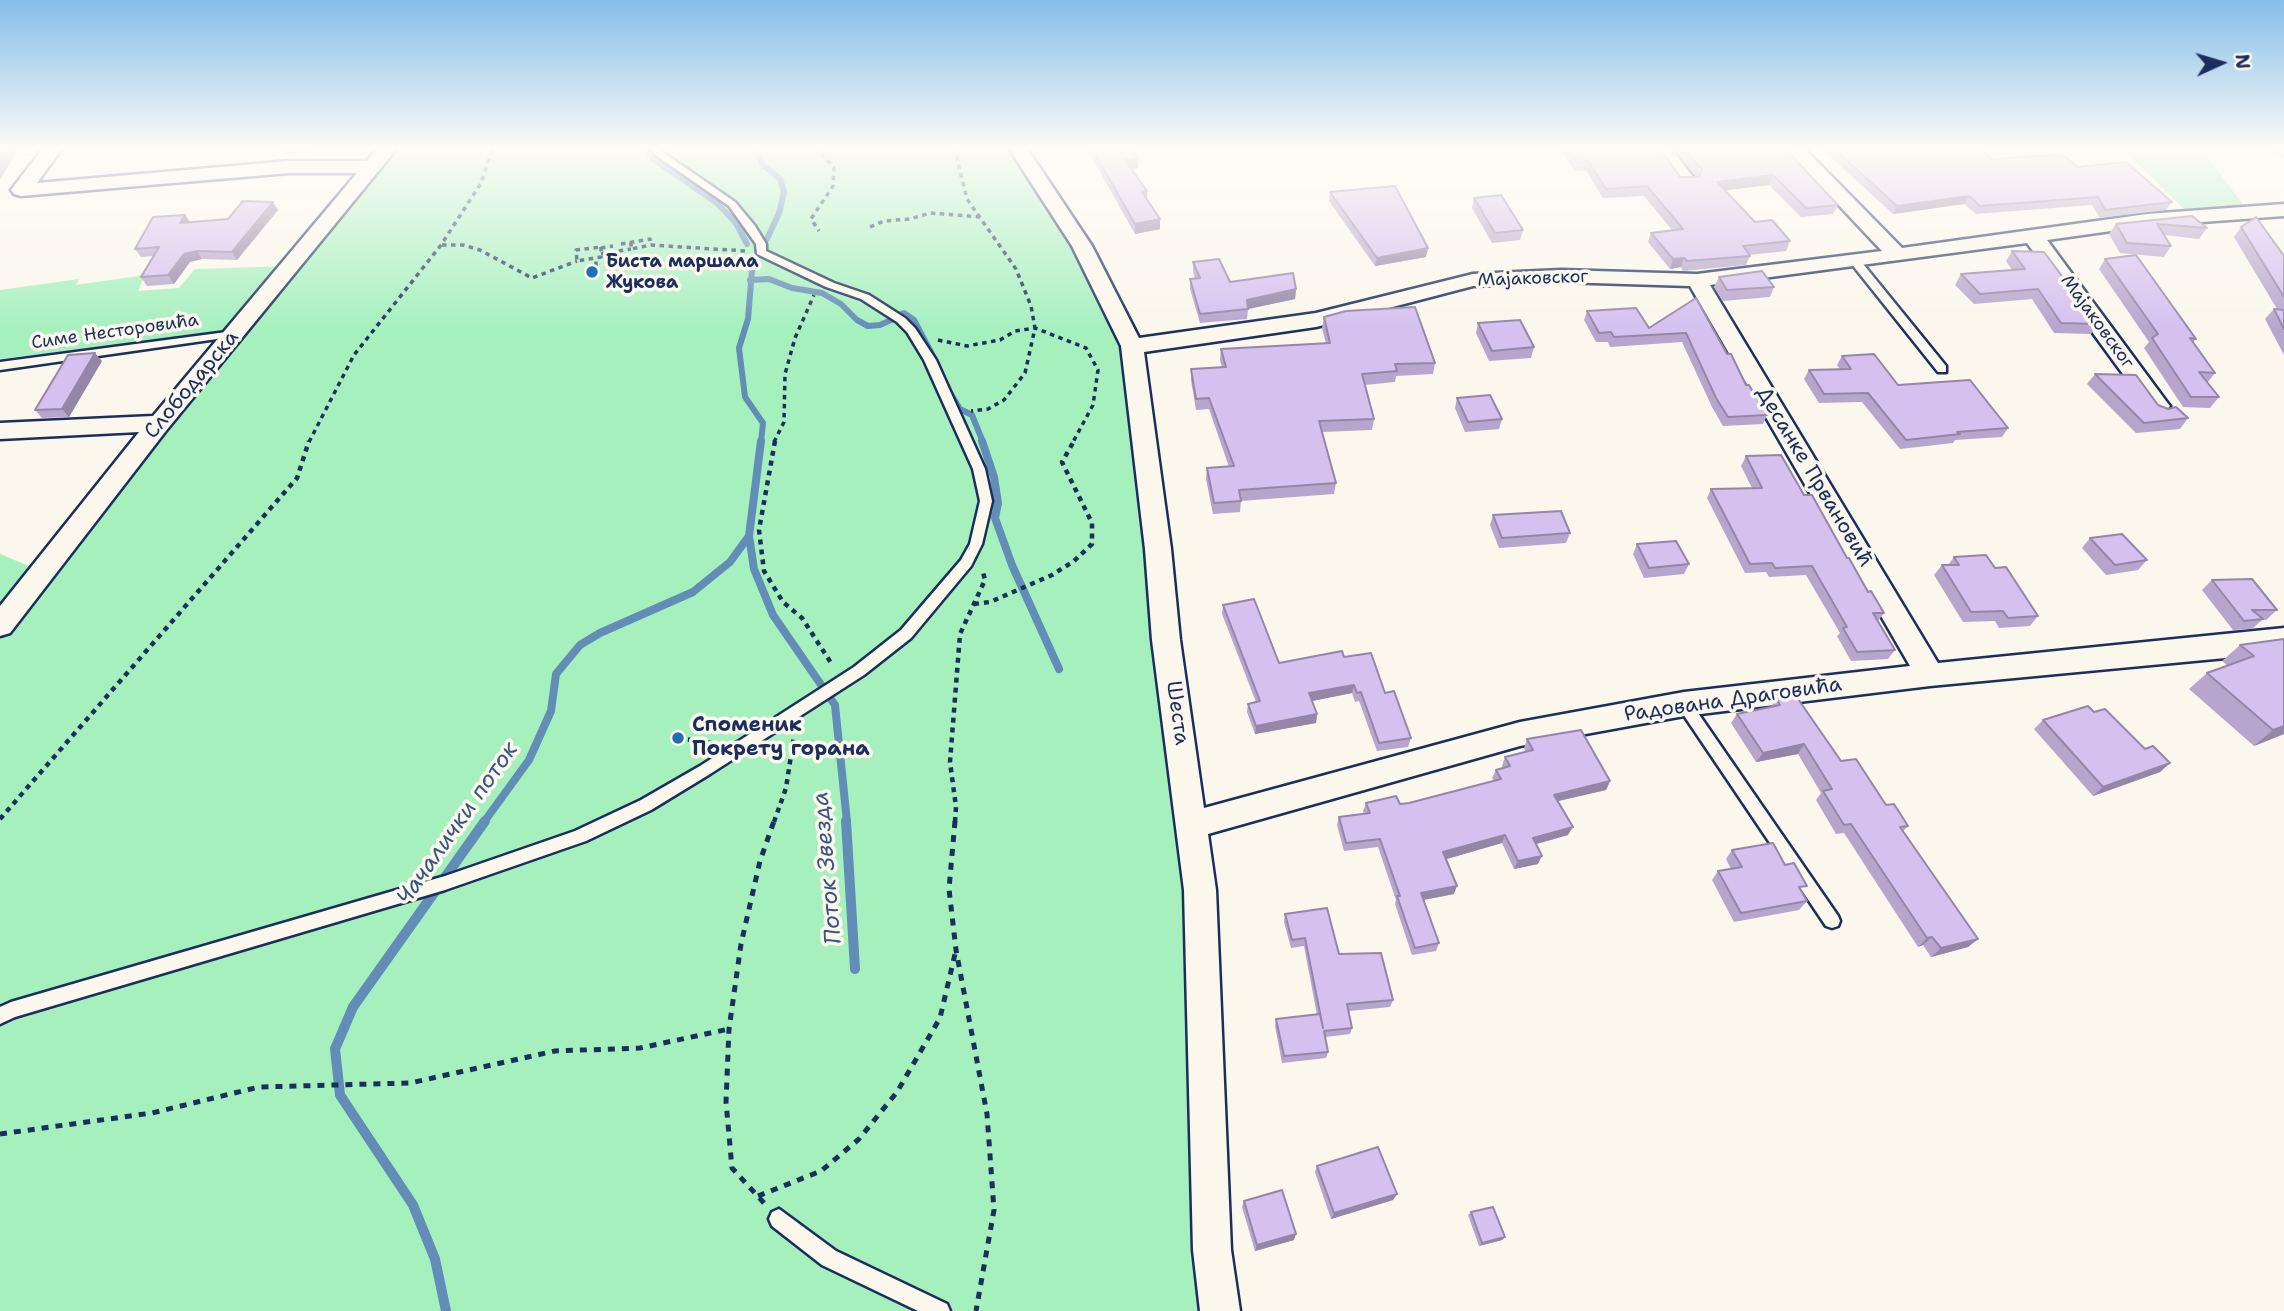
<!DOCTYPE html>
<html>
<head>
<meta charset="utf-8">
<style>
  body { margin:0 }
  #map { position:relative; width:2284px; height:1311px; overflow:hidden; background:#fbf7ec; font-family:"Shantell Sans",sans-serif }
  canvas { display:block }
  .north { position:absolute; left:2186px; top:28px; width:70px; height:70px; -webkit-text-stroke:5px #fbf7ec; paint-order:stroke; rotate:86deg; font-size:19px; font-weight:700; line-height:28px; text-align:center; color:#1b2f5e }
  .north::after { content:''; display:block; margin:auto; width:24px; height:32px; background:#1b2f5e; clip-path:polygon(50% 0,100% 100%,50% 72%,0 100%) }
</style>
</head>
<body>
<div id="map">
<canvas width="2284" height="1311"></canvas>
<div class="north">N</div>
</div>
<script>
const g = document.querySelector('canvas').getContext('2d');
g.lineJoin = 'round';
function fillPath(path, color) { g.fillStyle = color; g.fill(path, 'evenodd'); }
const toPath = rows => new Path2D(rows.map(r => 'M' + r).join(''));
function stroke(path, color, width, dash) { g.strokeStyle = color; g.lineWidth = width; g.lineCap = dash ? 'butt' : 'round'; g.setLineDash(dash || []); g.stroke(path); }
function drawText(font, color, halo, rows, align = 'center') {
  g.font = font + ' "Shantell Sans",sans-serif'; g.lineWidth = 7; g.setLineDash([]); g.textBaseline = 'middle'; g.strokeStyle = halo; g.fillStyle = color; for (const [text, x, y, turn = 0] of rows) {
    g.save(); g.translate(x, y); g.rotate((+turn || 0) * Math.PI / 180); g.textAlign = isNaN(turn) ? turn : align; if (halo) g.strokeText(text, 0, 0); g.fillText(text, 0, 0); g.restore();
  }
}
fillPath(toPath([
  [389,147,1017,147,1037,174,1118,313,1158,549,1221,1311,0,1311,0,626,236,331,0,359,0,290,79,279,76,285,145,275,138,291,179,288,195,269,290,266],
  [2135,147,2200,147,2245,207,2184,209,2125,151],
  [0,554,29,566,0,603]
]), '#a6f0be');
stroke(toPath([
  [645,147,652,158,717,203,736,223,747,244],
  [755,147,762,164,780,179,784,192,779,213,767,239],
  [753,258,748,319,739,348,745,397,763,423,761,442],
  [750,280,769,279,792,288,822,293,841,304,857,320,868,326,880,325,893,319],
  [901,314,904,313,914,320,934,358],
  [949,391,960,409,972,415,983,442]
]), '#618db6', 6);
stroke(toPath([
  [982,441,994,477,998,503,995,518,1012,565,1059,669],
  [749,536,754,569,773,615,835,705,847,822],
  [484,822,529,760,551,711,556,674,580,645,600,633,693,592,730,562,749,536,761,441]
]), '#618db6', 8);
stroke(toPath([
  [846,821,855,969],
  [446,1311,435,1259,413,1205,340,1095,335,1049,353,1007,485,821]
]), '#618db6', 10);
const service = toPath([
  [649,147,659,147,664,153,735,202,755,226,766,244,766,251,834,283,869,295,905,318,915,328,936,360,985,469,992,501,982,544,971,566,911,638,864,675,710,774,651,810,586,841,445,890,15,1017,0,1024,0,1007,11,1002,445,876,575,831,641,800,700,766,854,667,901,630,961,560,970,544,980,501,973,469,924,360,907,332,897,322,861,299,826,287,757,254,756,244,729,206,658,157,649,147],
  [1855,258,1859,259,1946,366,1946,372,1938,372,1851,263,1850,261,1855,258],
  [234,331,240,334,238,336,0,370,0,362,234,331],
  [1684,698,1689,700,1838,916,1840,921,1838,926,1832,928,1826,926,1679,708,1677,704,1679,700,1684,698],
  [779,1209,836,1251,947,1304,950,1311,918,1311,822,1265,772,1226,769,1219,772,1212,779,1209]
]);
const minor = toPath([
  [44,147,63,147,37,183,289,161,367,161,379,147,398,147,165,432,10,633,0,636,0,606,139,432,0,439,0,423,153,416,357,173,289,173,21,196,14,194,11,190,44,147],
  [1008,147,1026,147,1092,246,1139,338,1316,313,1473,274,1561,270,1697,274,1882,251,1784,147,1803,147,1902,248,2147,214,2284,204,2284,216,2147,226,2047,240,2166,401,2170,406,2166,411,2158,414,2150,411,2027,243,1710,285,1938,663,2284,628,2284,650,2236,657,1930,686,1684,716,1520,746,1208,834,1216,890,1231,1250,1240,1311,1200,1311,1193,1250,1184,890,1152,640,1145,549,1121,346,1072,246,1008,147],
  [1561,282,1690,286,1910,666,1684,692,1520,722,1204,808,1180,640,1171,549,1144,352,1316,327,1473,286,1561,282],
  [1652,147,1670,147,1696,181,1693,185,1679,185,1652,147]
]);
stroke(service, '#1b2f5e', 5);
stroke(minor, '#1b2f5e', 5);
stroke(toPath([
  [815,147,834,168,833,186,811,219,819,231],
  [954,147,967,199,1016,269,1031,306,1035,328,1025,373,1004,400,988,409,971,411],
  [870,227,884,221,910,219,930,213,981,217],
  [631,242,631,249,651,245,746,251],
  [621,244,650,239,651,245],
  [442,245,463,245,480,250,532,278,577,261],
  [601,247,601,257,577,261,576,250,601,247],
  [601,248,613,246],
  [601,254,631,249],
  [592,272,596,271,596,258],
  [938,340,967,346,1000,340,1015,331,1035,328,1086,348,1098,370,1093,405,1073,442],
  [309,442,354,355,441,245,481,183,493,147],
  [774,442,784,422,785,374,795,338,814,295]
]), '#1b2f5e', 3.5, [4.5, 4.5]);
stroke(toPath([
  [775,441,759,530,764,571,783,602,802,618,833,666],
  [974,604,990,602,1052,575,1074,561,1092,544,1092,523,1062,462,1074,441],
  [678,738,712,743],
  [0,819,297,478,309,441],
  [774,822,786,788,794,736],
  [955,822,956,807,950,762,960,634,985,580,983,572]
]), '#1b2f5e', 4.5, [5, 5]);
stroke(toPath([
  [955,821,949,889,956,950,987,1114,994,1210,976,1311],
  [0,1134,152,1113,259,1087,410,1083,555,1051,640,1048,729,1029],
  [758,1196,821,1171,859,1139,897,1092,940,1018,955,954],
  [764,1203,732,1168,726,1102,729,1029,741,944,760,861,774,821]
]), '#1b2f5e', 5, [7, 7]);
fillPath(service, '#fbf7ec');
fillPath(minor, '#fbf7ec');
fillPath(toPath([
  [282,147,318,147,311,153,287,155],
  [1086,147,1132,147,1138,158,1138,168,1131,169,1147,200,1160,229,1135,234],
  [1562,147,1659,147,1680,177,1696,177,1673,147,1783,147,1838,205,1833,214,1801,217,1769,185,1725,190,1755,222,1790,241,1786,251,1749,255,1750,256,1746,265,1683,271,1681,267,1670,269,1648,242,1651,233,1672,230,1644,196,1603,198,1586,170,1575,171,1561,151],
  [1820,147,1979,147,1992,159,2077,167,2172,202,2166,210,2100,218,2092,205,1976,214,1964,204,1893,214],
  [2271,147,2284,147,2284,159],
  [1330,192,1428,248,1426,257,1375,266,1329,201],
  [1474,198,1523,230,1520,240,1492,243,1472,208],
  [273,202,278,210,237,260,202,259,190,262,174,284,147,286,141,277,154,256,141,257,135,249,185,215,190,222,228,219],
  [2192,216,2207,228,2199,239,2164,235,2171,246,2164,257,2120,253,2109,234,2116,224],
  [2241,227,2284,256,2284,355,2265,319,2274,309,2277,309,2234,237],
  [2012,251,2098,324,2091,334,2054,333,2032,299,1974,304,1955,285,1961,274,2012,270,2006,261],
  [2105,259,2196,339,2193,342,2215,373,2207,383,2219,397,2210,408,2183,407,2144,348,2149,342,2099,269],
  [1193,262,1230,282,1296,289,1295,299,1248,309,1247,319,1200,323,1190,289,1190,279,1195,279,1193,272],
  [1719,277,1774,287,1770,297,1723,301,1714,287],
  [1696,298,1746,385,1767,415,1763,424,1723,426,1712,407,1682,342,1610,347,1608,342,1596,342,1584,320,1587,311,1649,328],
  [1324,317,1435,363,1433,374,1396,376,1395,382,1365,385,1374,419,1372,430,1322,432,1336,483,1334,494,1241,501,1240,512,1213,514,1206,479,1207,468,1229,467,1209,409,1196,410,1191,380,1191,369,1222,367,1220,360,1221,349,1326,343,1322,328],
  [1478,323,1534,347,1531,358,1489,361,1476,333],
  [1842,356,1898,385,2008,428,2002,437,1955,440,1953,443,1900,449,1862,402,1819,403,1804,379,1809,370,1840,369,1837,365],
  [102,361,69,417,42,418,35,410],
  [2095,374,2158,405,2188,418,2180,429,2136,433,2087,384],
  [1457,398,1502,419,1499,429,1465,432,1455,408],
  [1746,456,1804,495,1868,592,1884,613,1878,621,1895,650,1888,659,1851,661,1837,636,1840,633,1806,575,1769,577,1766,572,1745,573,1707,498,1711,489,1752,488,1741,466],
  [1493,515,1570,533,1566,543,1499,548,1490,525],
  [2090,538,2147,560,2138,570,2106,575,2082,548],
  [1637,544,1689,564,1684,574,1644,578,1633,554],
  [1954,557,1995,568,2038,616,2030,626,1999,628,1995,621,1963,622,1934,575,1942,565,1948,565],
  [2212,580,2277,610,2266,620,2262,620,2252,629,2233,630,2202,590],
  [1223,605,1279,663,1344,657,1385,693,1411,738,1408,747,1377,751,1359,701,1355,702,1352,693,1312,701,1317,714,1316,723,1255,734,1247,712,1248,704,1256,702,1222,614],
  [2284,639,2284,734,2254,746,2189,689,2207,673,2227,665,2222,661,2240,645],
  [1776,698,1908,826,1903,831,1978,939,1968,947,1931,957,1923,945,1918,947,1844,833,1836,834,1816,800,1821,793,1798,754,1756,762,1731,723,1737,714,1771,707],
  [2094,712,2145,749,2170,763,2160,772,2093,796,2034,729,2043,720],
  [1527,739,1610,781,1606,790,1557,801,1568,835,1536,844,1538,864,1514,869,1502,843,1446,859,1454,894,1423,900,1439,943,1436,951,1412,955,1395,904,1396,900,1378,847,1344,851,1337,825,1339,817,1364,814,1363,811,1366,803,1409,803,1494,781,1492,778,1496,770,1503,768,1502,766,1505,757,1526,752,1524,748],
  [1732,850,1785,865,1807,901,1799,910,1734,922,1712,880,1718,871,1731,869,1726,859],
  [1285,914,1339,954,1393,1000,1390,1007,1349,1011,1352,1028,1350,1034,1325,1037,1328,1052,1326,1058,1282,1063,1275,1026,1276,1019,1317,1015,1304,946,1291,948,1284,922],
  [1317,1166,1397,1194,1393,1200,1331,1219,1315,1172],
  [1244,1201,1294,1240,1255,1251,1242,1207],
  [1471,1212,1505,1237,1502,1240,1479,1246,1468,1215]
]), '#b7a5ce');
fillPath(toPath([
  [8,147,19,147,0,180,0,160],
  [308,147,318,147,311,153],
  [1138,158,1138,168,1125,170,1125,160],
  [1773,175,1769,185,1713,192,1717,182],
  [1147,191,1147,200,1142,192],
  [1969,196,1964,204,1893,214,1897,206],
  [273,202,278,210,237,260,232,252],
  [185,215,190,223,180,223],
  [1160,219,1160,229,1135,234,1135,224],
  [1428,248,1426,257,1375,266,1377,258],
  [197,251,202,259,190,262,174,284,168,275,184,254],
  [1684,258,1681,267,1670,269,1673,259],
  [1296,289,1295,299,1248,309,1247,300],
  [95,353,102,361,69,417,62,409],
  [1354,685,1352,693,1307,702,1309,693],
  [1317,714,1316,723,1255,734,1256,726],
  [2284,726,2284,734,2254,746,2273,730],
  [1804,744,1798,754,1756,762,1763,753],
  [2170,763,2160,772,2093,796,2103,787],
  [1610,781,1606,790,1550,803,1554,795],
  [1573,827,1568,835,1529,846,1533,838],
  [1505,835,1502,843,1440,861,1443,852],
  [1542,856,1538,864,1514,869,1518,861],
  [1457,886,1454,894,1418,901,1421,893],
  [1932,937,1923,945,1918,947,1927,938],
  [1978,939,1968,947,1931,957,1941,948],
  [1397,1194,1393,1200,1331,1219,1334,1213],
  [1296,1234,1294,1240,1255,1251,1257,1245],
  [1505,1237,1502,1240,1479,1246,1482,1243]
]), '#9586a8');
const building = toPath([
  [0,147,8,147,0,160,0,147],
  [1091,147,1132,147,1138,158,1125,160,1147,191,1142,192,1160,219,1135,224,1091,147],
  [1567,147,1659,147,1680,177,1699,177,1702,170,1684,147,1783,147,1838,205,1806,208,1773,175,1717,182,1755,222,1772,220,1790,241,1743,246,1750,256,1687,261,1684,258,1673,259,1651,233,1683,229,1647,186,1606,189,1588,161,1578,162,1567,147],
  [1832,147,1979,147,1992,159,2055,155,2066,157,2077,167,2126,162,2172,202,2105,210,2098,197,1980,206,1969,196,1897,206,1832,147],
  [1395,186,1428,248,1377,258,1330,192,1395,186],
  [1501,195,1523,230,1495,233,1474,198,1501,195],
  [243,201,273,202,232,252,197,251,184,254,168,275,141,277,159,247,135,249,153,217,185,215,180,223,228,219,243,201],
  [2192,216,2207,228,2157,224,2171,246,2127,243,2116,224,2192,216],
  [2256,217,2284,256,2284,297,2241,227,2256,217],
  [2012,251,2044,252,2098,324,2061,323,2038,289,1980,294,1961,274,2025,269,2012,251],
  [2136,255,2196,339,2190,338,2215,373,2199,372,2219,397,2191,397,2152,338,2158,334,2105,259,2136,255],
  [1219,259,1230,282,1293,273,1296,289,1247,300,1248,309,1200,314,1190,279,1200,278,1193,262,1219,259],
  [1762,271,1774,287,1727,290,1719,277,1762,271],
  [1696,298,1727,354,1731,354,1746,385,1749,385,1767,415,1728,417,1716,398,1686,333,1614,337,1611,332,1599,333,1587,311,1636,308,1649,328,1696,298],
  [1415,307,1435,363,1395,364,1397,371,1362,374,1374,419,1319,421,1336,483,1239,490,1241,501,1214,503,1207,468,1234,466,1209,398,1196,399,1191,369,1226,367,1221,349,1330,343,1324,317,1346,311,1415,307],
  [2274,309,2284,310,2284,329,2274,309],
  [1520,320,1534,347,1492,351,1478,323,1520,320],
  [95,353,62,409,35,410,68,355,95,353],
  [1874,354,1898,385,1970,380,2008,428,1957,432,1960,434,1906,440,1868,393,1824,394,1809,370,1851,369,1842,356,1874,354],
  [2095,374,2136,375,2158,405,2168,409,2176,407,2188,418,2144,423,2095,374],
  [1490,395,1502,419,1468,422,1457,398,1490,395],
  [1781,455,1804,495,1812,495,1847,558,1849,558,1868,592,1871,591,1884,613,1873,613,1895,650,1857,652,1843,628,1847,627,1812,566,1775,568,1772,563,1750,564,1711,489,1762,488,1746,456,1781,455],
  [1561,511,1570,533,1502,538,1493,515,1561,511],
  [2122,534,2147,560,2115,565,2090,538,2122,534],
  [1676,541,1689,564,1649,568,1637,544,1676,541],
  [1986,555,1995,568,2006,567,2038,616,2008,618,2003,611,1971,612,1942,565,1959,565,1954,557,1986,555],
  [2252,579,2277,610,2252,610,2263,619,2244,621,2212,580,2252,579],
  [1254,599,1279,663,1342,651,1344,657,1371,653,1385,693,1394,691,1411,738,1379,743,1361,692,1357,693,1354,685,1309,693,1317,714,1256,726,1248,704,1260,701,1223,605,1254,599],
  [2284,639,2284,726,2273,730,2207,673,2254,656,2240,645,2284,639],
  [1796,696,1841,761,1856,759,1886,805,1894,804,1908,826,1900,827,1978,939,1941,948,1932,937,1927,938,1851,824,1844,825,1823,791,1832,789,1804,744,1763,753,1737,714,1780,705,1776,698,1796,696],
  [2088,706,2094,712,2105,709,2145,749,2153,746,2170,763,2103,787,2043,720,2088,706],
  [1581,730,1610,781,1554,795,1573,827,1533,838,1542,856,1518,861,1505,835,1443,852,1457,886,1421,893,1439,943,1415,948,1397,896,1400,896,1380,839,1346,843,1339,817,1370,813,1366,803,1396,796,1400,804,1409,803,1501,779,1496,770,1510,766,1505,757,1533,750,1527,739,1581,730],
  [1773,843,1785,865,1794,863,1807,886,1799,887,1807,901,1741,913,1718,871,1742,867,1732,850,1773,843],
  [1327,908,1339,954,1381,953,1393,1000,1347,1004,1352,1028,1324,1031,1328,1052,1284,1056,1276,1019,1320,1014,1323,1028,1305,938,1292,940,1285,914,1327,908],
  [1378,1147,1397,1194,1334,1213,1317,1166,1378,1147],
  [1282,1190,1296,1234,1257,1245,1244,1201,1282,1190],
  [1493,1207,1505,1237,1482,1243,1471,1212,1493,1207]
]);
fillPath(building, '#d5c0f0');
stroke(building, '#9586a8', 2);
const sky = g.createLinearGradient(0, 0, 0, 330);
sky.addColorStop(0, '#85beeb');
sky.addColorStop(0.45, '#fdfbf6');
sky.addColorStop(1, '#fdfbf600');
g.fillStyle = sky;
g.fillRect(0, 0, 2284, 330);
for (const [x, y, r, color] of [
  [592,272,7,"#1f6fb2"],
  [678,738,7,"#1f6fb2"]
]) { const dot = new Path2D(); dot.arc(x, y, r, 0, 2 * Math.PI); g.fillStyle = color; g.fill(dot); stroke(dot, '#fbf7ec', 2.5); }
drawText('bold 18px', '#1b2f5e', '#fbf7ec', [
  ["Биста маршала",606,262],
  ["Жукова",606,283]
], 'left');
drawText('18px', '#1b2f5e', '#fbf7ec', [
  ["Мајаковског",1533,279,-2],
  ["Мајаковског",2097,322,54],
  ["Симе Несторовића",115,332,-8]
]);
drawText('21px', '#1b2f5e', '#fbf7ec', [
  ["Слободарска",192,385,-50],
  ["Десанке Првановић",1814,477,59],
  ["Радована Драговића",1733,700,-8],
  ["Шеста",1177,713,82]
]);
drawText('bold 21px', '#1b2f5e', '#fbf7ec', [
  ["Споменик",692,726],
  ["Покрету горана",692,750]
], 'left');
drawText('italic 23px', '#385682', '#fbf7ec', [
  ["Чачалички поток",458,824,-55],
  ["Поток Звезда",828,868,-95]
]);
</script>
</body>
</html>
